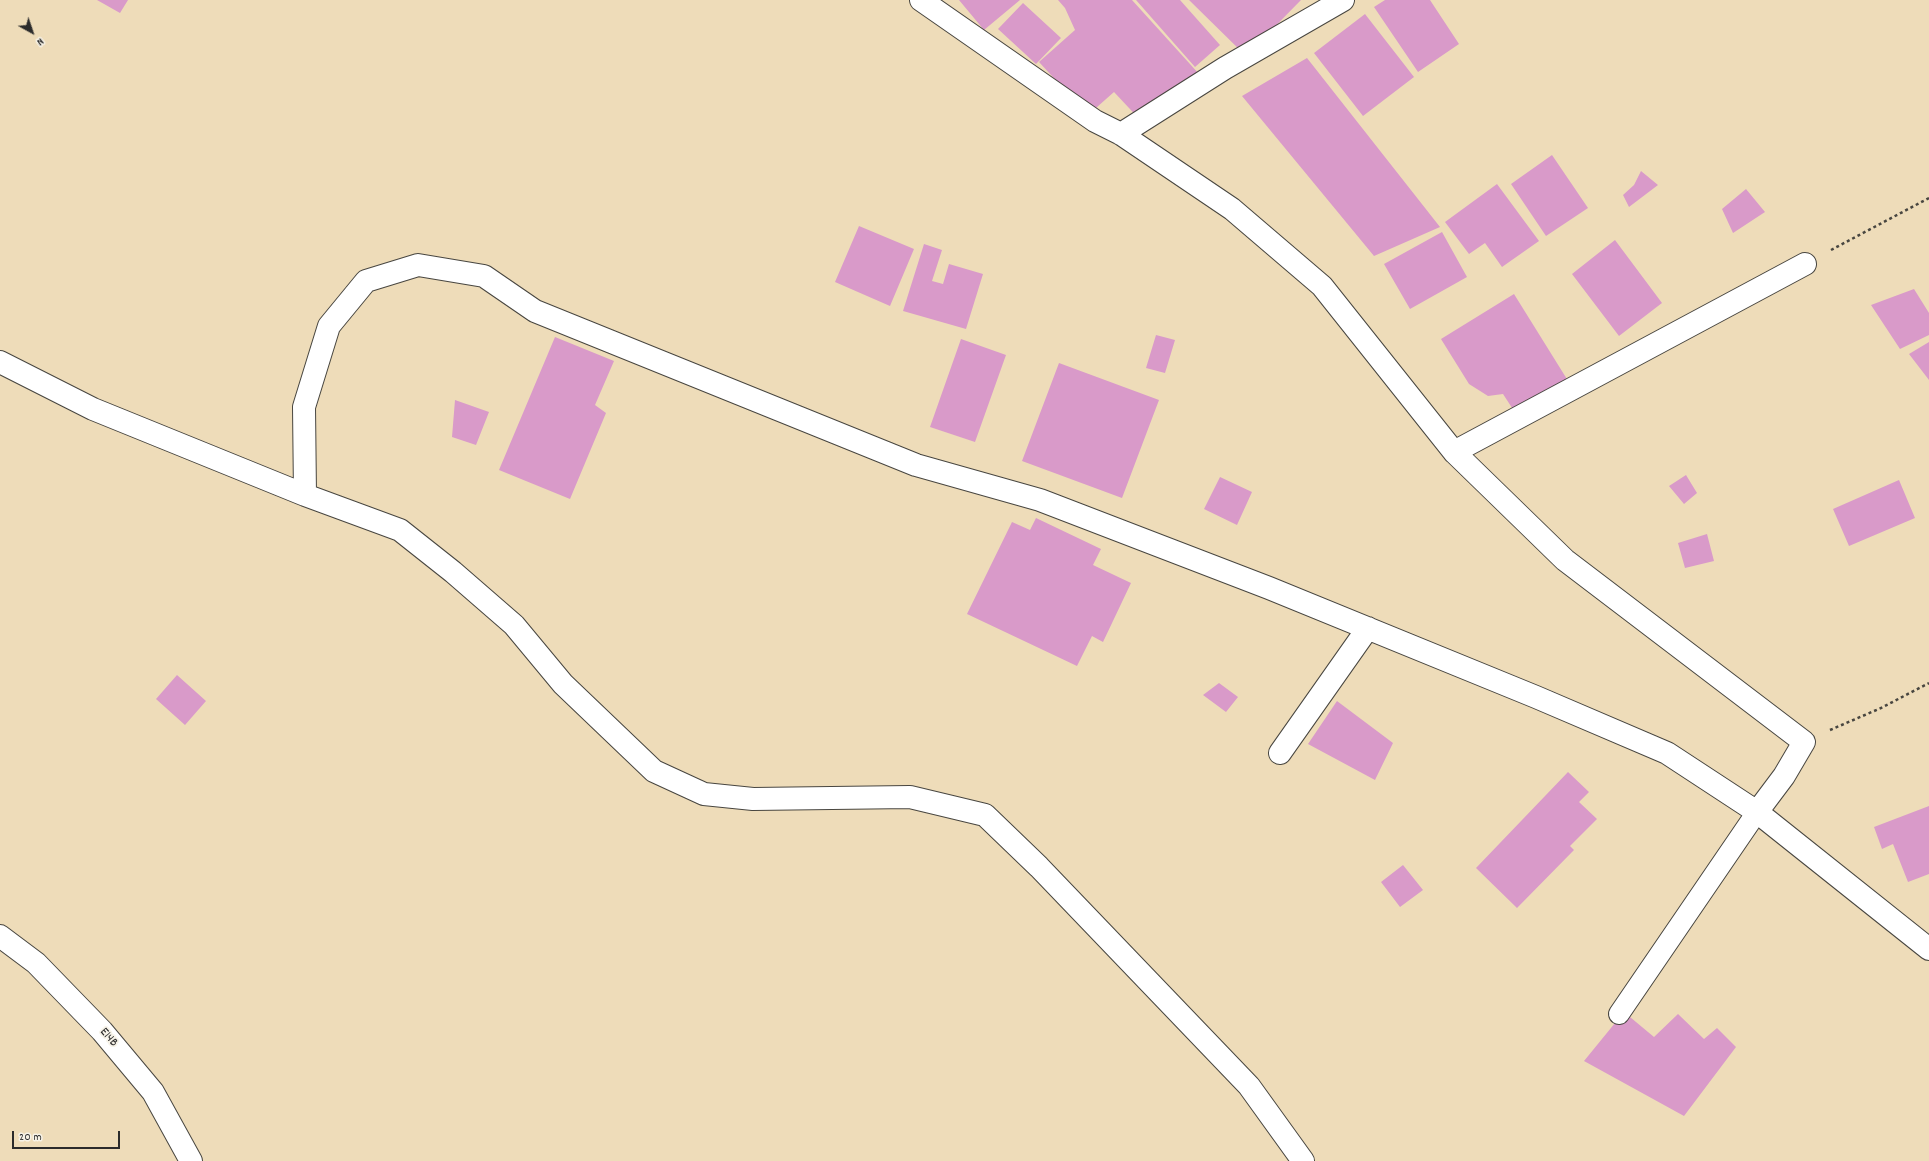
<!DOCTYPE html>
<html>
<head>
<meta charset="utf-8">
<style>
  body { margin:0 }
  #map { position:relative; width:1929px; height:1161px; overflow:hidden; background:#eedcb9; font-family:Dekko,sans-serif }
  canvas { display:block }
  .north { position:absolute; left:12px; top:12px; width:40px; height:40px; -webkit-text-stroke:3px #f7f3e8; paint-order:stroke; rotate:140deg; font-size:11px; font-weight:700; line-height:16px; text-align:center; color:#2b2b2b }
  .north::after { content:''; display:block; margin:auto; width:14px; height:18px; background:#2b2b2b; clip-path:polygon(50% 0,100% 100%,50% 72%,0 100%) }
  .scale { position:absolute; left:12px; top:1131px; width:108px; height:18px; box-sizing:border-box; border:2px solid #2b2b2b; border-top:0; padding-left:5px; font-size:12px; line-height:14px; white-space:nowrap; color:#2b2b2b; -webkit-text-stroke:3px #f7f3e8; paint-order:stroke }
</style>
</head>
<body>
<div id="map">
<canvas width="1929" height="1161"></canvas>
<div class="north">N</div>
<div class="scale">20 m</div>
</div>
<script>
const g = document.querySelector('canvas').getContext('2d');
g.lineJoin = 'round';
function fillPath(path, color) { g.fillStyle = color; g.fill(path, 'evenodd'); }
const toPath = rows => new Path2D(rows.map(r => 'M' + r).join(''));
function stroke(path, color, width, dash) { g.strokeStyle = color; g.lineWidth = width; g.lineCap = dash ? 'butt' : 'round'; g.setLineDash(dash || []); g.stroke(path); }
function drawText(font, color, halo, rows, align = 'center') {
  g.font = font + ' Dekko,sans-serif'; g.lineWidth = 3.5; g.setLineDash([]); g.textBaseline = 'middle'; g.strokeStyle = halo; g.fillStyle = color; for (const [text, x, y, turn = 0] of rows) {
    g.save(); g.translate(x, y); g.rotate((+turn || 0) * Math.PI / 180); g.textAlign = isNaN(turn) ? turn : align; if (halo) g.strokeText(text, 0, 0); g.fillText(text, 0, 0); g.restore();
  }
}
fillPath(toPath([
  [97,0,128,0,120,13],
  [959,0,1020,0,984,30],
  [1058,0,1132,0,1199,74,1144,124,1114,92,1088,115,1039,62,1075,30,1065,8],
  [1136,0,1180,0,1220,45,1195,67],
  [1189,0,1301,0,1246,56],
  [1385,0,1430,0,1459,44,1418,72,1374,7],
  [1023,3,1061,38,1036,64,998,29],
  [1365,14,1414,77,1363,116,1314,53],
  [1307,58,1440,227,1374,256,1242,96],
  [1552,155,1588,208,1546,236,1511,184],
  [1641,171,1658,185,1629,207,1623,195,1634,185],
  [1497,184,1539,241,1502,267,1485,243,1469,254,1445,222],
  [1746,189,1765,212,1733,233,1722,209],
  [859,226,914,249,890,306,835,282],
  [1442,232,1467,277,1410,309,1384,264],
  [1615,240,1662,303,1619,336,1572,274],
  [924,244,942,250,932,281,943,284,949,264,983,274,966,329,903,311],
  [1914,289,1929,313,1929,335,1900,349,1871,305],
  [1514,294,1570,384,1518,417,1503,394,1488,396,1469,384,1441,339],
  [1156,335,1175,340,1165,373,1146,368],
  [555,337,614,361,595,405,606,413,570,499,499,470],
  [961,339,1006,355,975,442,930,427],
  [1929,342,1929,380,1909,354],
  [1059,363,1159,400,1122,498,1022,461],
  [455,400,489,412,476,445,452,437],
  [1686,475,1697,493,1684,504,1669,486],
  [1220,477,1252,492,1237,525,1204,509],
  [1899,480,1915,518,1849,546,1833,509],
  [1036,518,1101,549,1093,565,1131,583,1103,642,1092,636,1077,666,967,614,1012,522,1030,530],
  [1707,534,1714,561,1685,568,1678,543],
  [177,675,206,701,185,725,156,699],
  [1219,683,1238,697,1226,712,1203,695],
  [1337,701,1393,743,1375,780,1308,744],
  [1568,772,1589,792,1579,802,1597,819,1570,846,1574,850,1517,908,1476,868],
  [1929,806,1929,874,1908,882,1893,844,1882,849,1874,827],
  [1403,865,1423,890,1400,907,1381,882],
  [1624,1012,1654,1037,1678,1014,1704,1039,1717,1028,1736,1047,1684,1116,1584,1061]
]), '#d99ac9');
const service = toPath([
  [1619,1014,1757,812]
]);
const minor = toPath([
  [921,0,1095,121,1121,134,1232,209,1322,286,1454,452,1565,560,1804,742,1784,776,1757,812],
  [1121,134,1225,68,1343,0],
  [0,362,93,409,305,495,400,530,453,572,514,625,563,684,654,771,704,794,753,799,910,797,985,815,1039,867,1249,1086,1303,1161],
  [1454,452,1805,264],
  [305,495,304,407,329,326,366,281,418,265,484,276,535,311,916,465,1040,500,1269,588,1536,697,1667,753,1757,812,1929,949],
  [1280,753,1368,628],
  [0,936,36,963,102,1031,153,1092,191,1161]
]);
stroke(service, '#484640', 22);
stroke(minor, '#484640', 24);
stroke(toPath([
  [1831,250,1929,198],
  [1830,730,1881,708,1929,683]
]), '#484640', 2.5, [3, 3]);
stroke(service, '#fff', 20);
stroke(minor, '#fff', 22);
drawText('13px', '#2b2b2b', '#f7f3e8', [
  ["E14B",108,1038,49]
]);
</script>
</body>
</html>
